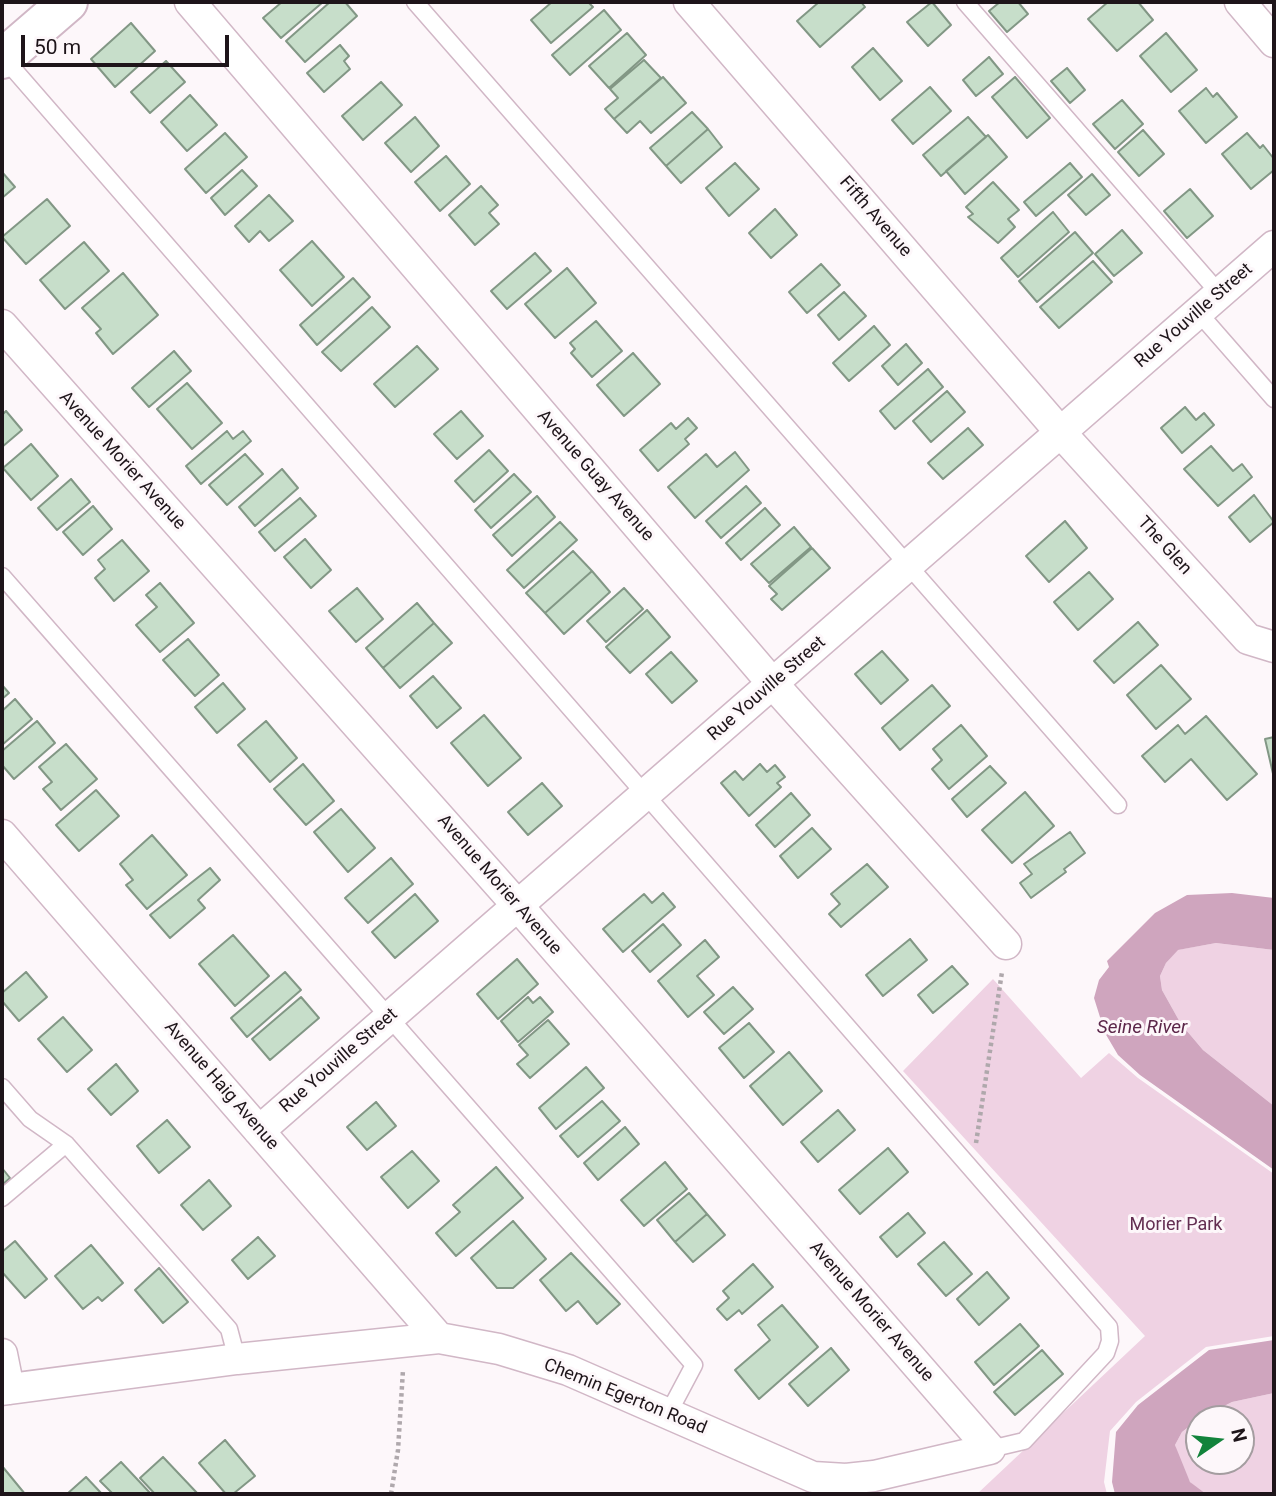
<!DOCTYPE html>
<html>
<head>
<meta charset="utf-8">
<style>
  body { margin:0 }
  #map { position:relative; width:1276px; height:1496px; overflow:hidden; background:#fdf7fa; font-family:Roboto,sans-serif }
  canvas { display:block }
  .frame { position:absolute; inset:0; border:4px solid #1e151a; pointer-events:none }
  .north { position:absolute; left:1185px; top:1405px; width:70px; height:70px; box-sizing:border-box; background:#fdf7fa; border:2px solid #a49da0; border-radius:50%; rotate:76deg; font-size:19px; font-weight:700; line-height:28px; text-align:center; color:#1e151a }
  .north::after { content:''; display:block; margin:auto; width:24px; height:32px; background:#12833b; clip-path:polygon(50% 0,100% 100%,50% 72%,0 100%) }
  .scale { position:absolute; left:21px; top:35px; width:208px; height:32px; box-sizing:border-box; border:4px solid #1e151a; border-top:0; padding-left:9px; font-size:21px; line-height:24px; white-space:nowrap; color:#1e151a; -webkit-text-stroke:5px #fdf7fa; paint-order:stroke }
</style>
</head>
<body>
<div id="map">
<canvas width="1276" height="1496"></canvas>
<div class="frame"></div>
<div class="north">N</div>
<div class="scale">50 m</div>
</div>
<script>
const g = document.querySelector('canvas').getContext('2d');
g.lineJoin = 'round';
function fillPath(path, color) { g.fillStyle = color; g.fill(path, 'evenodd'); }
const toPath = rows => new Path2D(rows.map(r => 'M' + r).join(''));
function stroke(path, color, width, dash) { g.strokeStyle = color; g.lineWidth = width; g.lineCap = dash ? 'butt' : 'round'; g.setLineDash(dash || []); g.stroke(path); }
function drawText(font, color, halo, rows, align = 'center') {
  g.font = font + ' Roboto,sans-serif'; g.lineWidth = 6; g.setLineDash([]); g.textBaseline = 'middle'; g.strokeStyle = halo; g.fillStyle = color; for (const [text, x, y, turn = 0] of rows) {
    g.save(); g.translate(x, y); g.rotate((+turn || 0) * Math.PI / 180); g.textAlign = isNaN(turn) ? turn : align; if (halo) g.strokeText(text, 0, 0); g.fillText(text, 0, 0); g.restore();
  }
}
fillPath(toPath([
  [1216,943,1274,950,1274,1106,1203,1050,1181,1024,1162,990,1160,976,1166,963,1177,950],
  [993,979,1081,1078,1109,1053,1138,1078,1274,1174,1274,1336,1206,1347,1136,1402,1110,1431,1104,1482,1107,1494,977,1494,1145,1336,903,1071],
  [1274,1393,1274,1494,1206,1494,1199,1491,1190,1482,1180,1464,1175,1445,1182,1432,1199,1420,1199,1461,1241,1461,1241,1419,1201,1419,1232,1402]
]), '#efd2e3');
fillPath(toPath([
  [1232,893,1274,898,1274,950,1216,943,1178,950,1166,963,1160,976,1162,990,1181,1024,1203,1050,1274,1106,1274,1170,1140,1075,1118,1055,1105,1033,1094,998,1099,980,1109,967,1107,961,1155,913,1187,895],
  [1274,1340,1274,1393,1232,1402,1199,1419,1182,1432,1175,1445,1190,1482,1206,1494,1115,1494,1112,1482,1116,1432,1138,1405,1209,1350]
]), '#cfa5be');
const building = toPath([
  [282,2,323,2,281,38,263,18,282,2],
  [330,2,345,2,357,16,305,62,286,41,330,2],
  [552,2,588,2,593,7,551,43,531,20,552,2],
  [819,2,861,2,865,7,820,47,797,21,819,2],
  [932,2,951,25,928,46,907,22,932,2],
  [1000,2,1018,2,1028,14,1007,32,989,11,1000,2],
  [1108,2,1138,2,1153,20,1117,51,1088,19,1108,2],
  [604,10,621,30,570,75,552,55,604,10],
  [131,23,155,51,115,87,91,59,131,23],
  [627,33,646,55,609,88,589,66,627,33],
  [1166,33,1197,70,1171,92,1140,56,1166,33],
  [340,45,349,56,344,61,350,69,324,92,307,73,340,45],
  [873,48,902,81,880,100,852,67,873,48],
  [989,57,1003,74,976,96,963,80,989,57],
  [644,60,661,78,614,119,605,109,618,98,610,89,644,60],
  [166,61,185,82,150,113,131,92,166,61],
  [1067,68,1085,90,1070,103,1051,81,1067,68],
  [663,77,686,103,651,133,640,121,627,133,614,119,663,77],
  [1015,77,1050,118,1027,138,992,97,1015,77],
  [381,82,402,105,363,140,342,116,381,82],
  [930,87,951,111,913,144,892,120,930,87],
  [1206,88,1213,97,1217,93,1237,117,1206,143,1179,111,1206,88],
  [190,95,217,125,187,151,161,122,190,95],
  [1122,100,1143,124,1115,149,1093,124,1122,100],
  [692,112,708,129,666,166,650,148,692,112],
  [415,117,439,146,411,172,385,143,415,117],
  [968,117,986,137,941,176,923,155,968,117],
  [708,129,722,147,681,183,666,166,708,129],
  [1143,130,1164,154,1139,176,1118,152,1143,130],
  [225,133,247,157,206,193,185,169,225,133],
  [1247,133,1260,148,1263,145,1274,159,1274,170,1251,189,1222,154,1247,133],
  [988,135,1007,157,965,194,946,171,988,135],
  [446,156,470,184,440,211,415,182,446,156],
  [735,163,759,189,729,216,706,188,735,163],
  [1070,163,1082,177,1036,216,1024,202,1070,163],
  [242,170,257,186,225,215,211,198,242,170],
  [2,172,15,187,2,198,2,172],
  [1092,174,1110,195,1086,215,1068,195,1092,174],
  [993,182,1019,210,1008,219,1015,227,998,243,968,217,973,214,966,207,993,182],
  [481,186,498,205,489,213,499,224,475,245,449,215,481,186],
  [1190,189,1213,216,1187,238,1164,211,1190,189],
  [269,195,293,221,269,241,260,231,249,242,235,226,269,195],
  [47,199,70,226,26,264,2,237,47,199],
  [775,209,797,235,771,258,749,233,775,209],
  [1053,212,1069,232,1018,277,1001,258,1053,212],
  [1122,230,1142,253,1114,276,1095,254,1122,230],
  [1075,232,1093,253,1037,302,1019,281,1075,232],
  [312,241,344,277,312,306,280,270,312,241],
  [84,242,109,271,65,309,40,280,84,242],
  [535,253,551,271,507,309,491,291,535,253],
  [1093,261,1112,282,1059,328,1040,307,1093,261],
  [821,264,840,285,807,313,789,292,821,264],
  [567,268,596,303,555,338,525,304,567,268],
  [123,273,158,315,113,354,96,333,101,329,82,308,123,273],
  [353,278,370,297,317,345,300,325,353,278],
  [844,292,866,316,839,340,818,315,844,292],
  [372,307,390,327,341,371,322,352,372,307],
  [596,321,622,351,592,377,571,353,575,349,570,343,596,321],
  [874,326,890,345,849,381,833,363,874,326],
  [906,344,922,363,898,385,882,366,906,344],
  [417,346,438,369,395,407,374,384,417,346],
  [174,351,191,371,149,407,132,388,174,351],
  [633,353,660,384,624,416,597,385,633,353],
  [928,369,943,387,895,429,880,411,928,369],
  [187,383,222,423,192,449,157,409,187,383],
  [947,391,965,412,931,442,913,421,947,391],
  [1185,407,1196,420,1204,413,1214,425,1182,453,1161,428,1185,407],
  [6,411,22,430,2,447,2,415,6,411],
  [461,411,483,436,457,459,434,434,461,411],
  [688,418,697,428,685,439,689,444,658,471,640,450,671,423,676,429,688,418],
  [968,428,983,445,943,479,928,463,968,428],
  [227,431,233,439,243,431,251,441,201,484,186,466,227,431],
  [31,444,58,476,31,500,3,468,31,444],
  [1211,446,1233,471,1242,464,1252,477,1218,506,1184,469,1211,446],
  [489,450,508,471,474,502,455,481,489,450],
  [735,452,749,470,695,518,668,487,706,454,717,467,735,452],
  [245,454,263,474,227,505,209,485,245,454],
  [282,469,298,488,255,526,239,507,282,469],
  [514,474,531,492,491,528,475,510,514,474],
  [71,479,90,502,57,530,38,508,71,479],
  [746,486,761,503,721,538,706,521,746,486],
  [1254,495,1274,522,1250,542,1229,517,1254,495],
  [537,496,555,517,512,556,493,535,537,496],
  [300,498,316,516,275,551,259,532,300,498],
  [93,506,112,529,83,555,63,532,93,506],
  [765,508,780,525,741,560,726,543,765,508],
  [1065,521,1087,548,1049,582,1026,556,1065,521],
  [560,522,577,540,524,588,507,570,560,522],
  [794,527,811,547,769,583,751,564,794,527],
  [305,539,331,570,311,588,284,557,305,539],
  [122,540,149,571,114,601,95,578,105,569,98,560,122,540],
  [812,548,830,568,782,610,771,599,777,594,769,586,812,548],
  [573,551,592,571,545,613,526,593,573,551],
  [592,571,610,592,564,634,545,613,592,571],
  [1089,572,1113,599,1078,630,1054,602,1089,572],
  [160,583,194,623,160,652,136,625,157,607,146,595,160,583],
  [357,588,383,619,356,642,329,611,357,588],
  [624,588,643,609,606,642,587,621,624,588],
  [417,603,434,623,383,668,366,648,417,603],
  [647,610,670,637,630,673,606,647,647,610],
  [1138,622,1158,645,1114,683,1094,661,1138,622],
  [434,623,452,643,400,688,383,668,434,623],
  [188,639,219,675,195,696,163,660,188,639],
  [882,651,908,680,881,704,855,674,882,651],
  [671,652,697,681,672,703,646,674,671,652],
  [1161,665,1191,699,1156,729,1127,695,1161,665],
  [433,676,461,708,437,728,410,696,433,676],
  [223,683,245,709,217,733,195,707,223,683],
  [2,685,9,693,2,699,2,685],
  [932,685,950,706,900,750,882,728,932,685],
  [15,699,32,719,2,745,2,711,15,699],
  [484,715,521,758,488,786,451,743,484,715],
  [1206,716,1257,774,1227,800,1191,759,1165,782,1142,756,1178,725,1185,734,1206,716],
  [37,721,55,743,14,779,2,765,2,751,37,721],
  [266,721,297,758,270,782,238,745,266,721],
  [961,725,987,756,949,789,932,769,942,760,933,749,961,725],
  [1274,737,1274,778,1265,739,1274,737],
  [66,744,97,779,61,810,43,789,52,782,39,767,66,744],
  [303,764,334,801,306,825,274,789,303,764],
  [760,764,767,772,775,765,785,777,777,783,781,787,749,816,721,783,735,771,743,780,760,764],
  [990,766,1006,783,967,817,952,799,990,766],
  [542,783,562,806,528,835,508,812,542,783],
  [96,790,119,816,79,851,56,825,96,790],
  [1025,792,1054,826,1012,863,982,830,1025,792],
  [791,793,810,815,775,847,756,825,791,793],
  [341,809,375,848,348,872,314,832,341,809],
  [812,828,831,849,798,878,780,856,812,828],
  [1070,832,1085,853,1064,869,1066,872,1031,898,1020,883,1032,874,1024,864,1070,832],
  [152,835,187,875,147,909,126,885,133,880,120,864,152,835],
  [391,858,413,884,368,923,345,898,391,858],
  [867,864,888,887,841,927,829,914,840,904,831,894,867,864],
  [210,868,220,880,198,900,205,908,170,938,150,915,210,868],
  [663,893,675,907,623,952,603,929,644,894,652,903,663,893],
  [415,894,438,921,395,958,372,932,415,894],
  [663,924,681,945,650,972,632,951,663,924],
  [233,935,269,976,235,1006,199,964,233,935],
  [910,939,927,960,883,996,866,975,910,939],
  [705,940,719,957,697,976,714,995,688,1017,658,981,705,940],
  [517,959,538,984,498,1019,477,994,517,959],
  [952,966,968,984,933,1013,918,995,952,966],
  [26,972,47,997,19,1021,2,1001,2,993,26,972],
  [285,972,301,990,247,1037,231,1018,285,972],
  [733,987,753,1009,724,1034,704,1012,733,987],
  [301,997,319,1018,270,1060,252,1039,301,997],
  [528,997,533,1003,540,997,553,1012,518,1042,501,1021,528,997],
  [63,1017,92,1050,67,1072,38,1039,63,1017],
  [548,1020,569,1044,530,1078,517,1064,528,1055,519,1045,548,1020],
  [749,1023,774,1052,744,1078,719,1048,749,1023],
  [789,1052,822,1091,783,1125,750,1086,789,1052],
  [116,1064,138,1091,111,1115,88,1089,116,1064],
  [586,1067,604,1088,556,1129,539,1108,586,1067],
  [602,1101,620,1121,578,1157,560,1136,602,1101],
  [376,1102,396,1126,367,1150,347,1127,376,1102],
  [838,1110,855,1130,818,1162,801,1142,838,1110],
  [167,1120,190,1147,159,1173,137,1146,167,1120],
  [625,1127,639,1144,598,1180,584,1163,625,1127],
  [888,1148,908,1172,860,1214,839,1190,888,1148],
  [412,1151,439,1181,408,1208,381,1177,412,1151],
  [665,1162,687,1189,644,1226,621,1200,665,1162],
  [496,1167,523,1198,456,1256,436,1233,460,1212,453,1205,496,1167],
  [2,1168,10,1178,2,1185,2,1168],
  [209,1180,231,1206,203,1230,181,1205,209,1180],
  [689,1193,707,1214,675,1242,657,1220,689,1193],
  [908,1213,925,1233,897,1257,880,1237,908,1213],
  [707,1214,725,1235,693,1262,675,1242,707,1214],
  [513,1221,546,1259,513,1288,497,1288,471,1258,513,1221],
  [258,1237,275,1256,248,1279,232,1260,258,1237],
  [15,1241,47,1279,25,1298,2,1272,2,1252,15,1241],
  [944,1242,972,1274,946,1296,918,1264,944,1242],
  [91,1245,123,1283,102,1301,98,1297,83,1309,55,1276,91,1245],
  [571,1253,620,1304,597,1324,578,1301,566,1311,540,1280,571,1253],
  [753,1264,773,1287,742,1314,739,1310,727,1320,717,1309,729,1298,723,1291,753,1264],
  [159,1268,188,1302,163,1323,135,1290,159,1268],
  [987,1272,1009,1298,979,1325,957,1299,987,1272],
  [782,1305,818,1347,759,1399,735,1370,770,1340,758,1325,782,1305],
  [1020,1324,1039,1346,994,1385,975,1362,1020,1324],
  [831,1348,849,1370,808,1406,789,1384,831,1348],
  [1042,1350,1063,1374,1015,1415,994,1392,1042,1350],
  [225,1440,255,1476,233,1494,226,1494,199,1463,225,1440],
  [163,1457,198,1494,155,1494,140,1478,163,1457],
  [121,1462,151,1494,113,1494,100,1481,121,1462],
  [2,1466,25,1494,2,1494,2,1466],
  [86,1477,102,1494,67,1494,86,1477]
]);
fillPath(building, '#c7deca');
stroke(building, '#829785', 2);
const lane = toPath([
  [415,2,1118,805],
  [965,2,1219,293],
  [3,57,1109,1327,1110,1341,1106,1353,1024,1441,990,1449],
  [1198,312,1274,399],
  [2,576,694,1365,668,1414],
  [2,1087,30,1119,66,1144,229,1329,237,1359],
  [2,1198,66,1144]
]);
const street = toPath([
  [190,2,773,684,1006,944],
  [689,2,1061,433,1248,639,1274,647],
  [1240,2,1274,42],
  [2,325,518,906,990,1449,874,1476,846,1479,813,1477,568,1370,499,1349,439,1338,237,1359,2,1390],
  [2,835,439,1338],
  [259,1131,1274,246],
  [2,1354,9,1389]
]);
const secondary = toPath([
  [2,59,68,2]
]);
stroke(lane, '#d1b7c6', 19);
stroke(street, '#d1b7c6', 33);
stroke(secondary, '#d1b7c6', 42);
stroke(toPath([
  [976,1143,1002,972],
  [391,1494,398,1450,403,1370]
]), '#afa8ac', 4.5, [3.5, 3.5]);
stroke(lane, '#fff', 16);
stroke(street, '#fff', 30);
stroke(secondary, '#fff', 38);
drawText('18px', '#1e151a', '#fdf7fa', [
  ["Fifth Avenue",875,217,49],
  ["Rue Youville Street",1194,316,-41],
  ["Avenue Morier Avenue",122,461,48],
  ["Avenue Guay Avenue",595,476,49],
  ["The Glen",1164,546,48],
  ["Rue Youville Street",767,689,-41],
  ["Avenue Morier Avenue",499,885,49],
  ["Rue Youville Street",339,1061,-41],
  ["Avenue Haig Avenue",221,1086,49],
  ["Avenue Morier Avenue",871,1312,49],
  ["Chemin Egerton Road",625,1397,22]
]);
drawText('18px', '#632e51', '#fdf7fa', [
  ["Morier Park",1176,1225]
]);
drawText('italic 19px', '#5c274a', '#fdf7fa', [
  ["Seine River",1142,1028]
]);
</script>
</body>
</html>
